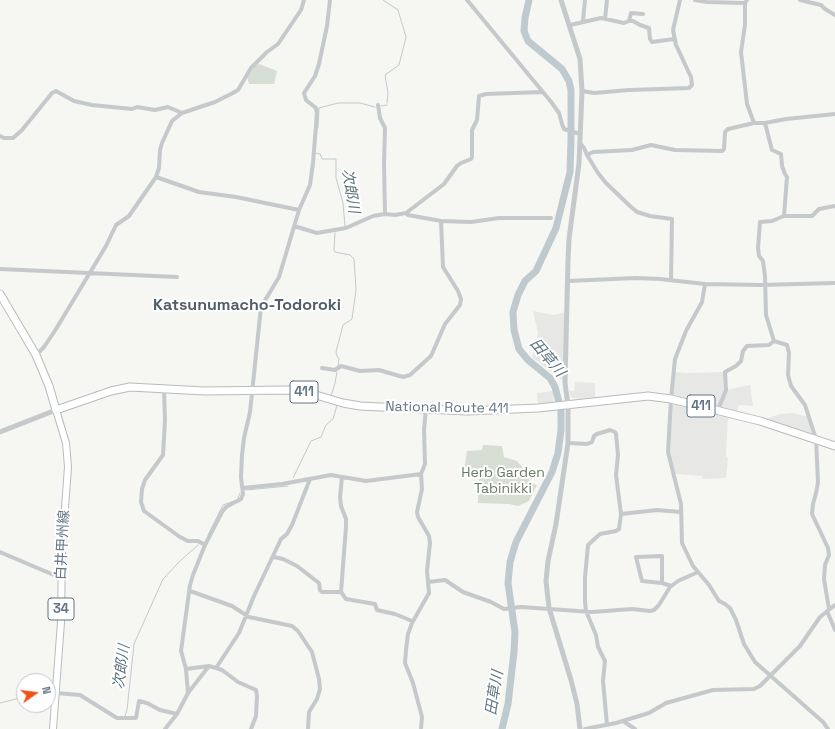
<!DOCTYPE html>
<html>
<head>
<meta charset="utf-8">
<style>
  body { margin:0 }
  #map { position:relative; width:835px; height:729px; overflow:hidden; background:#f6f6f2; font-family:"Space Grotesk",sans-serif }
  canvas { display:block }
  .north { position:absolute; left:16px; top:673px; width:40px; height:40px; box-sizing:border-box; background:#fff; border:1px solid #c1c8ce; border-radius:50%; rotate:76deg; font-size:11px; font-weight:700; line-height:16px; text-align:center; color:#637585 }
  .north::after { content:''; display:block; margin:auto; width:14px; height:18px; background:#ef5219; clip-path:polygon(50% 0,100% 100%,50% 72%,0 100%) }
</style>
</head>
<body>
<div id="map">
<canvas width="835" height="729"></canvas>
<div class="north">N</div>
</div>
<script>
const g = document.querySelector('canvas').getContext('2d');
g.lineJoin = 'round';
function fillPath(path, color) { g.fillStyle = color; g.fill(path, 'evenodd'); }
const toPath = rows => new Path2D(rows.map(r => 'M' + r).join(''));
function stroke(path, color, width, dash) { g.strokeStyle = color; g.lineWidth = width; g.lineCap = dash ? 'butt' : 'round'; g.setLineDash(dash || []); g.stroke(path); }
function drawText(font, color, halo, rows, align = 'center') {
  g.font = font + ' "Space Grotesk","Noto Sans JP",sans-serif'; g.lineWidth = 4; g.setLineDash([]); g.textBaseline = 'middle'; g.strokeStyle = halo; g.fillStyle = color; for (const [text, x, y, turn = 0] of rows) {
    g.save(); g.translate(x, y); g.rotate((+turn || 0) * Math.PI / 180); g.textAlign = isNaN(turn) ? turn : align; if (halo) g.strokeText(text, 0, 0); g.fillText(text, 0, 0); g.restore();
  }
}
fillPath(toPath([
  [533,311,553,315,567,312,565,383,532,357,538,333],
  [674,372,688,373,725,372,726,390,750,385,753,406,739,405,736,414,728,413,726,456,728,458,726,478,702,479,702,476,674,474,668,452],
  [575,382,595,383,595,397,579,399,573,398,570,396,569,390,574,391],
  [553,391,554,406,538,408,537,393],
  [792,413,809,417,816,439,760,421,780,414]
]), '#e7e8e6');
fillPath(toPath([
  [259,64,277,71,274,84,249,84,247,77,255,66],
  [483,445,502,446,504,457,517,461,527,473,530,483,537,485,529,501,518,506,509,504,478,503,479,475,464,472,467,451,482,450]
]), '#d7ded3');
stroke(toPath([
  [383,0,398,10,406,37,399,65,385,75,388,93,387,103],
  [381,106,387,105],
  [318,128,319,108,338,103,360,103,375,107],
  [315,153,320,154,322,159,336,159,336,178,343,203,345,226],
  [335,233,334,250,335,252,350,255,354,259,356,290,352,319,343,325,336,352,337,356,339,359,338,366],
  [331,396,335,383,337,372],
  [293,478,311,441,321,437,326,425,333,419,337,405,332,403],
  [246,490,288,486],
  [238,498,240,493],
  [208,535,223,505,234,501],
  [48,693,52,693],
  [0,703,24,697],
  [125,716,127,710,134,644,163,579,179,562,198,545]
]), '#bfcacf', 1);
stroke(toPath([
  [502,729,508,704,514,652,515,632,508,583,510,562,516,542,552,472,558,453,561,430,561,410,555,387,550,378,528,360,519,349,514,330,513,312,518,295,525,281,536,271,556,228,570,172,571,140,571,90,569,81,562,69,528,41,524,31,525,18,529,0]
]), '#bfcacf', 7);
const primary = toPath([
  [53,729,61,622,62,548,68,467,66,443,56,410]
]);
const trunk = toPath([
  [0,294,36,355,49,386,56,410,111,391,130,387,205,391,288,390,309,393,343,403,360,406,468,411,538,408,648,396,671,399,760,421,835,446]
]);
stroke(primary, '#b8bcc0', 8);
stroke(trunk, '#b7bbbe', 9);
stroke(toPath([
  [467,0,552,103,559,113,562,124,564,129,580,134],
  [695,0,707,2,745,3],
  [747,0,745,3,745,25,741,52,747,104,754,123],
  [800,0,821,5,825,9,835,15],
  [605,19,607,0],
  [583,21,585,0],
  [629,21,633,21,640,25,649,28,650,39,652,42,674,39],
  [570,25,601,18,624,23,629,21,631,13,643,14],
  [582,91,594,93,629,90,689,88,692,85,691,77,676,45,673,30,680,0],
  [378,105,380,118,385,128,384,165,385,214],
  [765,123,786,119,835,114],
  [0,136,4,138,13,138,22,130,52,93,56,91,74,101,92,105,132,109,137,107,155,110,168,107,182,113],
  [580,143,584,148,587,155,598,173,606,183,630,206,637,212,650,216,672,219,671,280],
  [587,155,593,152,632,150,651,145,675,150,722,151,724,149,725,132,728,129,754,123,765,123,772,150,781,154,782,166,785,174,787,177,784,216],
  [156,177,199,192,236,197,299,210],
  [406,213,408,215,441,221,471,222,499,218,551,218],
  [294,226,317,233,346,228,373,216,385,214,395,215,406,213,444,184,457,166,461,163,471,159,472,157,472,130,477,120,479,96,486,94,542,92],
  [0,269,177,277],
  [568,281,636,278,660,279,705,284,760,285,835,283],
  [705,284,702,302,686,331,675,359,671,399,668,452,681,504,682,543,693,566,709,585,719,601,725,604,730,608,736,620,744,644,755,662,823,722,828,729],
  [774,341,787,345,789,353,788,375,791,386,805,405,816,439,818,482,816,493,813,504,812,514,828,548,829,555,825,565,824,579,829,609],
  [774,341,766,315,765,276,763,261,759,256,758,248,760,222,772,221,784,216,812,216,819,209,835,206],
  [36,355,44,347,56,329,106,246,116,225,129,216,156,177,159,168,160,150,162,143,172,121,182,113,215,102,231,94,238,90,251,68,267,52,278,44,301,10,304,0],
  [322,368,335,370,341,366,360,371,379,370,403,377,410,375,431,356,445,324,460,305,461,299,458,291,443,267,441,221],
  [164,390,165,420,163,455,145,480,142,489,141,502,144,511,180,537,188,541,198,541,205,545],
  [426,409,424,429,425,464,421,474,422,489,417,512,418,517,429,536,430,543,427,571,428,582],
  [718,410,726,390,725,372,736,366,741,361,743,351,747,346,769,345,774,341],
  [568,443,587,444,592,442,594,436,597,434,610,430,615,432,616,434,618,455,616,475,621,514],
  [243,488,282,484,331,475,366,481,421,474],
  [0,552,61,578],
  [274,557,283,559,297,566,319,583,320,590,322,592,341,592,346,599,375,604,377,610,395,614,412,621],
  [662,583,662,556,636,557,642,581,662,583,671,586],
  [190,591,232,606,249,617,292,626,298,631,312,652,319,679,320,689,317,699,309,712,308,729],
  [341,592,346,527,346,519,341,506,340,497,342,477],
  [827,611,835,630],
  [216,668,239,633,254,596,281,539,287,534,292,525,310,479],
  [186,669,209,666,216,668,222,670,238,682,256,690,257,696,256,716,251,729],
  [56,693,80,695,117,718,136,718,139,701,147,703,160,710,177,714],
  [188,693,186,669,181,651,190,585,193,575,205,545,222,512,226,507,241,499,243,494,241,477,242,455,244,438,250,412,261,307,279,277,299,210,310,185,313,163,317,113,316,108,306,100,304,93,315,76,319,64,327,26,330,0],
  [623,721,635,729],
  [607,725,603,681,605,661,598,647,596,635,586,611,585,602,585,577,588,545,600,534,616,531,619,529,621,514,657,510,681,512],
  [165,729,177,714,188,693,209,666],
  [421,729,422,717,413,683,405,663,406,650,408,634,412,623,429,593,428,582,445,580,463,592,491,602,504,609,521,607,592,612,632,609,650,611,654,610,659,605,670,587,678,581,698,572],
  [585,729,616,723,649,713,666,703,713,690,754,689,760,686,800,646,820,617,835,605]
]), '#c5c9cc', 4);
stroke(toPath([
  [561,0,580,59,582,91,579,163,569,239,568,260,565,383,568,405,568,443,556,524,548,561,546,581,549,608,571,680,577,704,580,729],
  [0,432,56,410]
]), '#c5c9cc', 5);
stroke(primary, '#fff', 6);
stroke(trunk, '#fff', 7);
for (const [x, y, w] of [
  [304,392,28],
  [701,406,28],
  [61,609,26]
]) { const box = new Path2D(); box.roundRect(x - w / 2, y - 11, w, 22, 3); g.fillStyle = '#fff'; g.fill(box); stroke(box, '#637585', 1); }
drawText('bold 13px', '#637585', null, [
  ["411",304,392],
  ["411",701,406],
  ["34",61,609]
]);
drawText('14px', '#637585', '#fff', [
  ["National Route 411",447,408,1],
  ["白井甲州線",63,545,-87]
]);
drawText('14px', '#677c62', '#fff', [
  ["Herb Garden",503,473],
  ["Tabinikki",503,489]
]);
drawText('italic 15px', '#5f7782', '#fff', [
  ["次郎川",350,191,81],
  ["田草川",547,358,50],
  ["次郎川",122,667,-82],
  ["田草川",495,693,-81]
]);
drawText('bold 16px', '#515e6a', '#fff', [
  ["Katsunumacho-Todoroki",247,306]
]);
</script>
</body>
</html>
